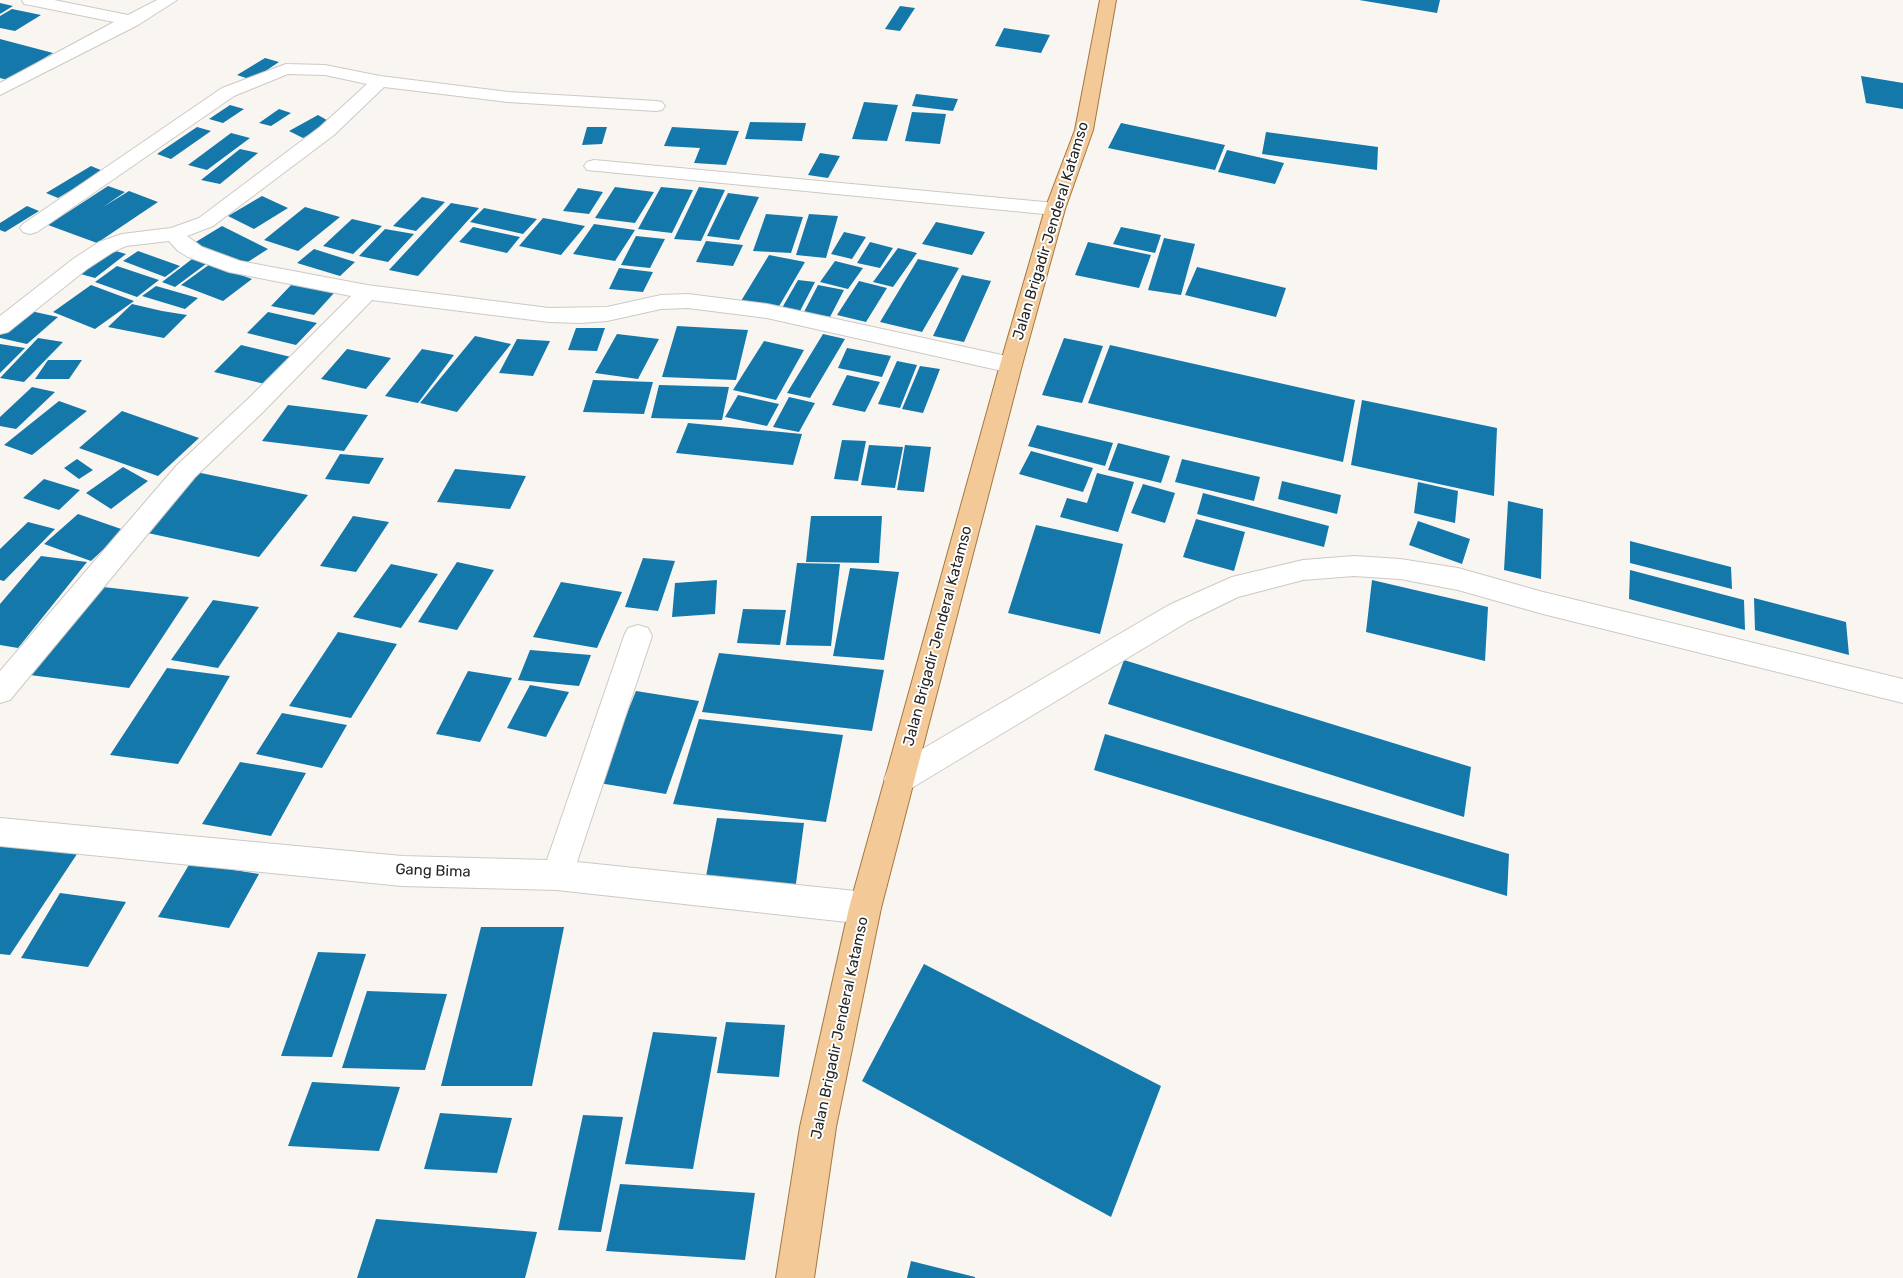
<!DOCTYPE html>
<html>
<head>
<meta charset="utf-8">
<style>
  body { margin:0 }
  canvas { display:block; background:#f9f5f1 }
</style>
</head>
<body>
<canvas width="1903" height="1278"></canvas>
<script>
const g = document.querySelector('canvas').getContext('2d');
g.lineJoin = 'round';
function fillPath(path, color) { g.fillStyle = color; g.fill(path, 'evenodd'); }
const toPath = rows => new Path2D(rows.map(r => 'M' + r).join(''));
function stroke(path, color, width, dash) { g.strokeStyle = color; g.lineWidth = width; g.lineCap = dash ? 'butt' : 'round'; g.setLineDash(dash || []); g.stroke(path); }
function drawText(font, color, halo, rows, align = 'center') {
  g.font = font + ' Rubik,sans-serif'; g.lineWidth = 4; g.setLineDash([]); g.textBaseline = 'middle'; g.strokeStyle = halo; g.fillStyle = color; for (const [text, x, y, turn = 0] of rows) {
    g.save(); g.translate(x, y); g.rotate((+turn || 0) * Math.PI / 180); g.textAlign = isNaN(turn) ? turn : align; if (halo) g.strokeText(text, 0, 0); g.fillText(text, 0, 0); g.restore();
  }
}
fillPath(toPath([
  [1359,0,1440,0,1437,13],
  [0,3,13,6,0,14],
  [900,6,915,8,900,31,885,29],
  [12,9,41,15,15,31,0,28,0,16],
  [1004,28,1050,35,1041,53,995,46],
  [0,39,53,53,7,80,0,78],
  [265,58,279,62,252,80,237,75],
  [1861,76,1903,83,1903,109,1866,103],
  [916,94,958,99,953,111,912,106],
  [864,102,898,105,887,141,852,139],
  [230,105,244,109,223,123,209,119],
  [279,109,291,113,271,126,259,123],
  [912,112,946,114,940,144,905,141],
  [318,115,332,123,303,138,289,131],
  [750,122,806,123,802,141,745,139],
  [1121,123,1225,145,1215,170,1108,148],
  [197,127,211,131,171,159,157,154],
  [587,127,607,127,602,144,582,145],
  [672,127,739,131,726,165,694,163,700,148,664,146],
  [1266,132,1378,147,1377,170,1262,154],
  [231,133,250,138,207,170,188,165],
  [240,149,258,153,220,184,201,180],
  [1227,150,1284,163,1275,184,1218,172],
  [820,153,840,156,828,178,808,175],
  [91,166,103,171,58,198,46,193],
  [108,186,125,192,103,207,129,191,158,202,97,243,48,225],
  [615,187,654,192,635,223,595,218],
  [661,187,693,190,672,233,638,229],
  [699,187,725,190,701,241,674,239],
  [578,188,603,192,589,214,563,211],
  [728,193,759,197,739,240,707,236],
  [262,196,288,208,254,229,228,216],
  [422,197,445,202,416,231,393,226],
  [451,203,479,208,418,276,389,270],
  [27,206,39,211,5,232,0,230,0,223],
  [305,207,340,217,298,251,264,240],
  [484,208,537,219,523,234,470,222],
  [766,214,803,217,791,253,753,251],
  [809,214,838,216,826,258,796,255],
  [543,218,549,219,585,226,561,255,519,246],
  [352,219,382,226,353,254,323,246],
  [936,222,985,232,972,255,922,244],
  [594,224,635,230,615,261,573,254],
  [222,226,268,249,240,267,194,243],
  [473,227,520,237,507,253,459,242],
  [1121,227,1161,235,1155,253,1113,244],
  [385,229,414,234,388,262,359,256],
  [844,232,866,237,852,259,831,254],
  [636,236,665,239,650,268,621,265],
  [1164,238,1195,244,1181,295,1148,290],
  [706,241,743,245,733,266,696,262],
  [870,242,893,248,880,268,857,263],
  [1088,242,1151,255,1139,288,1075,275],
  [898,248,917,253,893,287,873,282],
  [109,249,126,254,95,278,77,273],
  [314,249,355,262,340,276,297,263],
  [138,251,180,266,165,277,123,261],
  [769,255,805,262,778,308,741,301],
  [196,256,210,261,175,287,162,282],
  [918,259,959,268,922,332,880,322],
  [835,261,863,268,848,289,820,282],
  [210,264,252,279,223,301,181,285],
  [117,266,159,280,137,297,95,282],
  [1197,267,1286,288,1276,317,1185,295],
  [619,268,653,272,643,292,609,289],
  [962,275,991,281,964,342,933,336],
  [798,280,815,282,800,311,782,308],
  [859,281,887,288,866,322,837,315],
  [292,284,334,293,314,315,271,306],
  [91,285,134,301,95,329,53,312],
  [818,285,844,290,830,317,804,312],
  [156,286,198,298,185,309,142,296],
  [132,304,162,311,187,315,164,338,108,327],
  [26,310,58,317,27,344,0,338,0,332],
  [268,312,317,323,296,345,247,333],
  [677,326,748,330,736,380,662,377],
  [576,328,605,328,597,351,568,350],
  [617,334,659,339,638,379,595,373],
  [823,334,845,339,810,398,787,393],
  [475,336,511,344,457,412,420,403],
  [38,338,63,342,24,382,0,378],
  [1064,338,1103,346,1082,403,1042,395],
  [517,339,550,341,533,376,499,373],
  [764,341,804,350,776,400,733,390],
  [0,344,25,348,0,373],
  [241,345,291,357,265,384,214,372],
  [1110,345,1355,400,1343,462,1088,403],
  [847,348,891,356,882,377,838,368],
  [347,349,391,358,366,389,321,379],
  [422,349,454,355,418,403,385,396],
  [48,360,82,360,69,379,35,379],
  [897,361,917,365,900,408,878,404],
  [920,366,940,369,923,413,902,409],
  [847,375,880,382,865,412,832,405],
  [593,380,653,382,644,414,583,412],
  [659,385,729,387,722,420,651,418],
  [32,387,55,392,16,429,0,426,0,417],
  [738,395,779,404,767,426,725,417],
  [789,397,815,403,799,432,773,427],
  [1362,400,1497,428,1494,496,1351,465],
  [59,401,87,411,32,455,4,445],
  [288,405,368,415,344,451,262,441],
  [122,411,199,438,158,476,79,448],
  [688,423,802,434,793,465,676,453],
  [1037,425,1113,443,1105,466,1028,446],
  [842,440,866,441,858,481,834,479],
  [1118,443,1170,456,1161,483,1108,470],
  [869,445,903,447,895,488,861,485],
  [905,445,931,447,924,492,897,490],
  [1031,451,1093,468,1083,492,1019,474],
  [340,454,384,458,369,484,325,479],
  [77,459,93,470,79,479,64,468],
  [1182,459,1260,477,1254,501,1175,482],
  [123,467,148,481,111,509,86,493],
  [455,469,526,476,510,509,437,502],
  [196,472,308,495,259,557,143,532],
  [1097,473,1134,482,1118,532,1060,517,1067,498,1087,503],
  [44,479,80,490,59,510,23,498],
  [1282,481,1341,495,1337,514,1278,499],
  [1418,482,1458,491,1455,523,1414,513],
  [1143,484,1175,493,1165,523,1131,513],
  [1203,493,1329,526,1324,547,1197,514],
  [1508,501,1543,509,1541,579,1504,570],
  [78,514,124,530,91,561,44,544],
  [353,516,389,522,356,572,320,566],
  [811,516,882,516,879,563,806,562],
  [1196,519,1245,532,1234,571,1183,557],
  [1418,521,1470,539,1462,564,1409,545],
  [28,522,55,529,4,581,0,580,0,549],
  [1036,525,1123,544,1100,634,1008,613],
  [1630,541,1731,567,1732,589,1630,563],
  [41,556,87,562,18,648,0,645,0,604],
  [643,558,675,561,658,611,625,607],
  [457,562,494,570,457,630,418,622],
  [797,563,840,564,831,646,786,645],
  [391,564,438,574,401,628,353,617],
  [850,568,899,572,884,660,833,656],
  [1630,570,1744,600,1745,630,1629,599],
  [717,580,715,614,672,617,675,583],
  [1372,580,1488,607,1485,661,1366,632],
  [561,582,622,592,597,648,533,637],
  [95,586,189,597,129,688,30,675],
  [1754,598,1846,622,1849,655,1755,630],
  [213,600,259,607,218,668,171,660],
  [743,609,786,610,780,645,737,643],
  [338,632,397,644,351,718,289,706],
  [530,650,591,655,579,686,518,680],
  [719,653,884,670,872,731,702,712],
  [1124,660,1471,767,1464,817,1108,704],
  [167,668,230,676,178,764,110,755],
  [468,671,512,678,480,742,436,734],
  [530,685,569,692,546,737,507,728],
  [636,691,699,701,666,794,599,783],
  [282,713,347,725,322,768,256,754],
  [699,719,843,735,826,822,673,804],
  [1105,734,1509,854,1507,896,1094,770],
  [240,762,306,773,271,836,202,824],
  [717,818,804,823,795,891,704,887],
  [0,841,77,854,10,955,0,954],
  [190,863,259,874,229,928,158,917],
  [60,893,126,902,88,967,21,958],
  [481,927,564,927,532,1086,441,1086],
  [318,952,366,954,332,1057,281,1056],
  [924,964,1161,1086,1111,1217,862,1081],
  [367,991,447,994,425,1070,342,1068],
  [726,1022,785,1025,779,1077,717,1073],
  [653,1032,717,1037,693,1169,625,1164],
  [312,1082,400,1087,379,1151,288,1146],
  [440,1113,512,1118,497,1173,424,1169],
  [583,1115,623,1117,601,1232,558,1230],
  [620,1184,755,1193,745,1260,606,1251],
  [376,1219,537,1232,525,1278,357,1278],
  [911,1261,975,1277,975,1278,907,1278]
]), '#1578ab');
const street = toPath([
  [22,0,54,0,128,15,157,0,177,0,138,25,0,95,0,83,114,22,30,5,24,4,22,0],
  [286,64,325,65,380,76,508,92,656,101,662,102,665,106,662,110,656,111,508,102,384,87,334,135,213,226,187,236,202,247,240,261,367,285,549,308,607,307,661,295,688,294,767,304,1011,357,1019,359,1022,365,1019,371,1011,373,767,318,688,308,661,309,607,321,580,323,549,322,372,300,264,411,195,477,10,700,0,703,0,671,177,465,248,399,351,296,229,272,188,257,178,251,169,241,126,246,113,252,87,269,8,332,0,334,0,316,73,259,99,242,122,234,171,228,199,218,320,127,367,84,325,75,288,74,234,96,37,232,30,234,23,232,20,228,23,224,222,88,286,64],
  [594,160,1055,203,1062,205,1065,209,1062,213,1055,215,587,170,584,166,587,162,594,160],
  [1354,556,1400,559,1458,568,1543,592,1903,679,1903,703,1543,614,1458,590,1400,579,1354,576,1303,580,1238,597,1189,621,910,789,899,792,888,789,884,779,888,769,1169,605,1232,577,1303,560,1354,556],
  [638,625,648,628,652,636,577,862,865,892,876,897,881,908,876,919,865,924,557,890,402,886,0,846,0,818,402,856,547,860,624,636,628,628,638,625]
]);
const primary = toPath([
  [1100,0,1116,0,1093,130,1065,209,1022,365,881,908,836,1127,814,1278,776,1278,800,1127,849,908,1000,365,1045,209,1075,130,1100,0]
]);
stroke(street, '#cdcac6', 2);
stroke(primary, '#a57841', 2);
fillPath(street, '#fff');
fillPath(primary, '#f2c997');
drawText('15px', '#262524', '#fff', [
  ["Jalan Brigadir Jenderal Katamso",1051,231,-73],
  ["Jalan Brigadir Jenderal Katamso",938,636,-75],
  ["Gang Bima",433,871,2],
  ["Jalan Brigadir Jenderal Katamso",840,1028,-78]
]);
</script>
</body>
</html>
